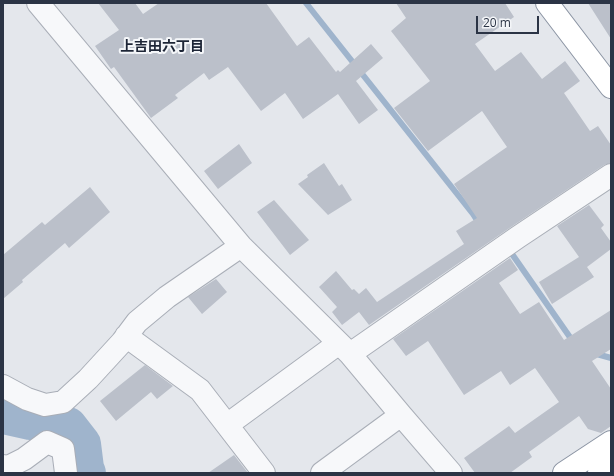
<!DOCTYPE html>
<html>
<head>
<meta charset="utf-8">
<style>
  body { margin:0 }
  #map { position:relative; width:614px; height:476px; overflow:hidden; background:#e4e7ec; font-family:"Open Sans",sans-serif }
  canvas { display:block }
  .frame { position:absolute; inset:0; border:4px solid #2b3445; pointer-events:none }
  .scale { position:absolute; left:476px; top:16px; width:63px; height:18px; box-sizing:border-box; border:2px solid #2b3445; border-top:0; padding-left:5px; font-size:12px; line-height:14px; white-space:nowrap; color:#2b3445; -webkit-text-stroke:3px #f4f6f9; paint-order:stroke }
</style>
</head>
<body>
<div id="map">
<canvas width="614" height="476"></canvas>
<div class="frame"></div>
<div class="scale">20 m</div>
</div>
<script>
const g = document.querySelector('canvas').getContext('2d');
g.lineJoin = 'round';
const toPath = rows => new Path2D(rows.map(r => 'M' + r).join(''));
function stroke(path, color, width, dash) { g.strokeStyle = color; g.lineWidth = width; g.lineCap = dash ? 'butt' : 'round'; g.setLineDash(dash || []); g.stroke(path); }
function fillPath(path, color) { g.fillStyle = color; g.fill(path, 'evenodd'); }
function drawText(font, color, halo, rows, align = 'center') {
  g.font = font + ' "Open Sans","Noto Sans JP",sans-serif'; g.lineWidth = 4; g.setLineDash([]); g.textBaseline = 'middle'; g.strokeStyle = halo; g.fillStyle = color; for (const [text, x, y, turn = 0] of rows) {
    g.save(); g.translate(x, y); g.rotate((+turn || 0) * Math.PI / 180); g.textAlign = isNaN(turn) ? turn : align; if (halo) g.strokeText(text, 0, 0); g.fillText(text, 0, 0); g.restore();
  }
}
stroke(toPath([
  [306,3,473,214,480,225],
  [506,252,512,254,574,343],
  [593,353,611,358]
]), '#9fb4cc', 6);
stroke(toPath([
  [3,415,30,421,68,426,82,444,85,468,87,473]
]), '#9fb4cc', 38);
fillPath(toPath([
  [98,3,135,3,143,14,159,3,266,3,297,46,309,37,336,72,338,70,340,72,371,44,383,58,356,81,378,110,359,124,338,94,303,119,285,93,261,111,228,67,209,80,204,73,175,95,178,98,151,118,114,67,111,69,95,46,119,30],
  [396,3,505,3,514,17,475,44,495,71,521,52,542,79,565,61,580,81,564,93,590,131,598,126,611,145,611,163,604,165,511,227,369,325,359,312,342,325,332,312,337,307,319,287,336,271,352,290,354,289,359,294,366,288,377,302,464,244,456,231,477,218,454,184,507,147,482,111,428,151,394,108,430,81,391,31,406,18],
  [588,3,611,3,611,39],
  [239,144,252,163,218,189,204,171],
  [324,163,339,186,342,184,352,200,328,215,298,184,308,177,307,175],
  [90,187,110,212,69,248,65,243,22,280,23,282,3,299,3,255,42,222,45,225],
  [274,200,309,240,290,255,257,212],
  [589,205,604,225,601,228,611,242,611,249,587,267,594,277,552,304,539,282,579,257,557,226],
  [510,258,518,270,499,283,520,314,539,302,564,340,611,310,611,349,592,361,611,389,611,426,601,433,588,429,579,416,529,452,532,457,510,473,475,473,464,458,509,426,515,433,559,402,535,368,510,385,501,371,464,395,428,341,406,356,393,339],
  [216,279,227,292,202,314,188,297],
  [145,365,173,386,157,399,151,392,116,421,100,401],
  [234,455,248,473,208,473]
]), '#bbc0ca');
const minor = toPath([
  [38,3,241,246,350,354,401,415,451,473],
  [126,336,200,390,264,473],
  [350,354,518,237,611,175],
  [3,386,27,399,45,405,63,402,88,379,122,342,137,322,167,297,241,246],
  [227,425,339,343],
  [3,466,8,467,24,459,47,442,63,449,66,473],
  [322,473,401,415]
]);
const trunk = toPath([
  [547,3,611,87],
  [564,473,611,442],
  [599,473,611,465]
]);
stroke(minor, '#a9aeb7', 24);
stroke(trunk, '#8b94a3', 24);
stroke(minor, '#f7f8fa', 22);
stroke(trunk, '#fff', 22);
drawText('bold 14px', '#1d2536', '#f4f6f9', [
  ["上吉田六丁目",162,47]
]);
</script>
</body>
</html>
